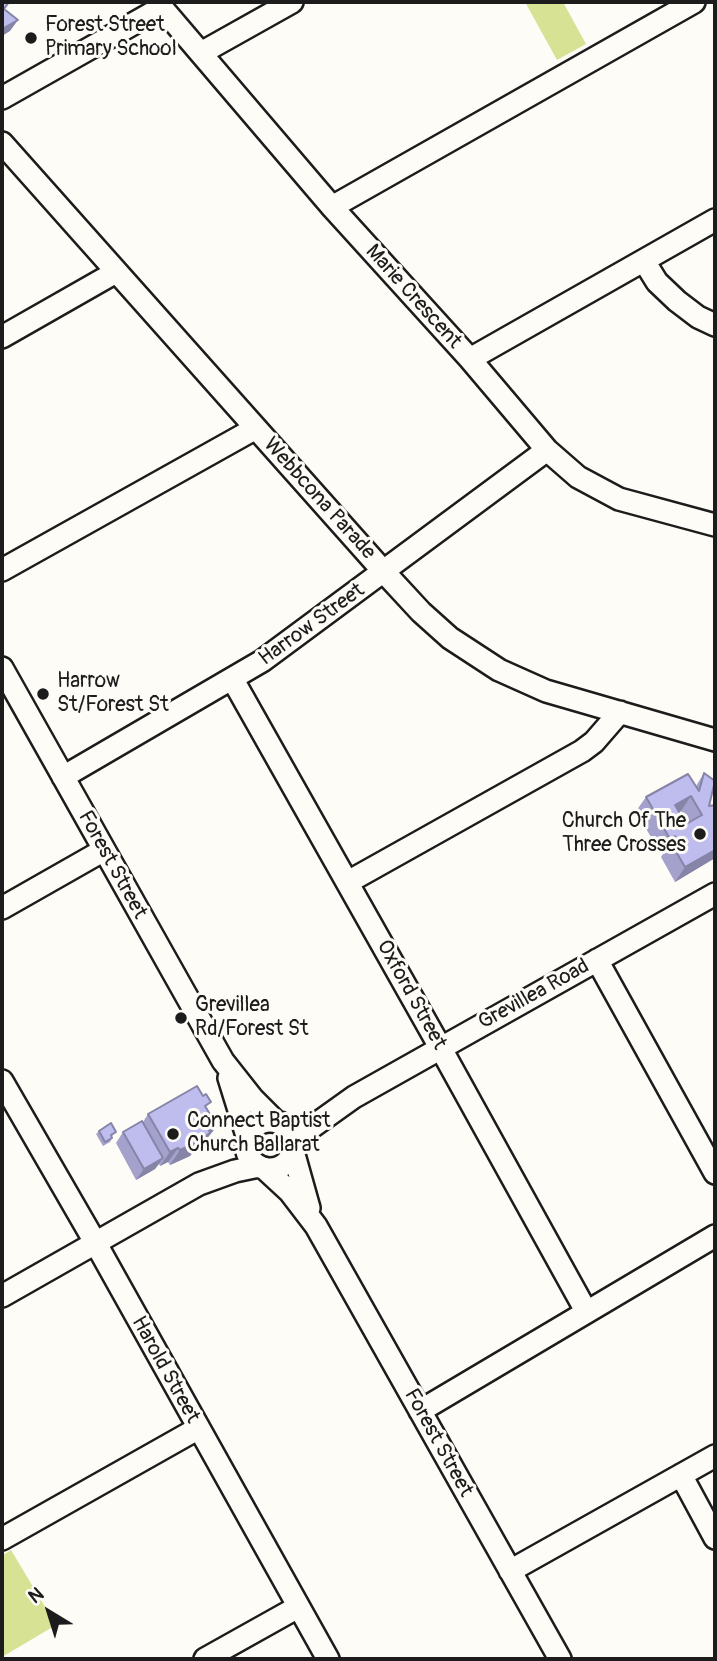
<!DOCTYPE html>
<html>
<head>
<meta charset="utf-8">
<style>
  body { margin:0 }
  #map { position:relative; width:717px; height:1661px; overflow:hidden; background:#fdfcf7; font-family:Pangolin,sans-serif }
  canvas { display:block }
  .frame { position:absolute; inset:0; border:4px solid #1c1c1c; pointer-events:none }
  .north { position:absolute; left:14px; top:1577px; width:70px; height:70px; -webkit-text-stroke:5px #fdfcf7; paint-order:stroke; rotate:322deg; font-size:19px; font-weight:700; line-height:28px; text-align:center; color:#1c1c1c }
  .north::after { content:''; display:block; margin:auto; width:24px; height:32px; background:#1c1c1c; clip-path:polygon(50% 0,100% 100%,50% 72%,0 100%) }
</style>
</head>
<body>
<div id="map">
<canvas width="717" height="1661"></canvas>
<div class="frame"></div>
<div class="north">N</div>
</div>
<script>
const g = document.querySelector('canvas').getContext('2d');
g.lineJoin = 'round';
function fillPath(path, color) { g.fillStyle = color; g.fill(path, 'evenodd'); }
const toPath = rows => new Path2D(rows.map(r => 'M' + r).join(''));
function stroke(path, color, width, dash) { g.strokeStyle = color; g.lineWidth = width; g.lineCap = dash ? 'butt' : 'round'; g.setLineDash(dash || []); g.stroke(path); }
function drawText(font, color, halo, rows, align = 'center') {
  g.font = font + ' Pangolin,sans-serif'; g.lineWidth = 6; g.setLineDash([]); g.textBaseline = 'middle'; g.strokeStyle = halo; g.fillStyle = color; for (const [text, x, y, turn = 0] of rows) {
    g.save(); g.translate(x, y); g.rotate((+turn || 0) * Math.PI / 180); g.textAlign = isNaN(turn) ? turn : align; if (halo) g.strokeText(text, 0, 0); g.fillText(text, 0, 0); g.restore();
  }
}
fillPath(toPath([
  [525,2,563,2,586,44,557,60],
  [11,1550,56,1625,2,1657,2,1556]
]), '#d7e295');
const minor = toPath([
  [157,2,332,207,470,359,547,450,578,477,619,499,715,525],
  [201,53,292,2],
  [2,98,161,8],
  [2,143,384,572,421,612,450,638,499,670,546,691,715,740],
  [332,207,694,2],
  [644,261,657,282,677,301,698,317,715,325],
  [2,337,116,272],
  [470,359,715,220],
  [2,570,256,428],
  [2,668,223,1061,253,1099,275,1121],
  [233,680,440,1047,586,1311],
  [63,777,262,661,547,450],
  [348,882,582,751,594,742,620,712],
  [2,908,104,850],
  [597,960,715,1173],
  [229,1078,247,1136],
  [2,1081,95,1242,328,1659],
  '246 1145a24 24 0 1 1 48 0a24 24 0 1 1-48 0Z',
  [294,1147,312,1127,354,1097,715,894],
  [293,1151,309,1208],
  [264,1168,290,1192,316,1226,560,1659],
  [2,1296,199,1184,235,1171,259,1166],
  [420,1411,715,1236],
  [681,1475,715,1538],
  [2,1539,197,1429],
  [510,1571,715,1456],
  [205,1659,298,1607]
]);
stroke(minor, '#1c1c1c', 26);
stroke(minor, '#fdfcf7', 21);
fillPath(toPath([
  [704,773,715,858,675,882,661,857,665,851,660,853,636,811,646,797,696,786],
  [681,811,688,823,686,824,679,812],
  [207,1108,217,1126,200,1147,193,1152,190,1156,170,1165,168,1162,160,1166,159,1164,155,1169,136,1180,116,1143,123,1132,143,1122,148,1114],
  [99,1131,116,1132,112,1136,112,1138,110,1142,103,1146,96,1134]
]), '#a4a2cd');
fillPath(toPath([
  [18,20,10,31,2,36,2,29],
  [691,796,681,811,665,819,675,805],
  [675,836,665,850,660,853,670,839],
  [715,850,715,858,675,882,685,867],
  [217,1126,200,1147,193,1152,190,1156,170,1165,180,1150,199,1140,209,1130],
  [178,1148,168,1162,160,1166,170,1152],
  [163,1158,155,1169,136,1180,144,1169]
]), '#8684a7');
const building = toPath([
  [2,2,9,2,4,9,18,20,2,29,2,2],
  [704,773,715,781,709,806,715,805,715,850,685,867,671,843,677,839,675,836,670,839,646,797,688,774,699,791,704,773],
  [691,796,702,815,686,824,675,805,691,796],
  [197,1086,203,1096,206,1094,211,1102,205,1106,217,1126,209,1130,210,1133,199,1140,200,1141,180,1150,178,1148,170,1152,148,1114,197,1086],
  [142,1121,163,1158,144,1169,123,1132,142,1121],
  [111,1123,116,1132,111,1135,112,1138,105,1142,99,1131,111,1123]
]);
fillPath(building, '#bfbcee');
stroke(building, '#8684a7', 2);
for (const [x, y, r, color] of [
  [31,38,7,"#1c1c1c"],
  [43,694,7,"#1c1c1c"],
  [700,834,7,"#1c1c1c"],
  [181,1018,7,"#1c1c1c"],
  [173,1134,7,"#1c1c1c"]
]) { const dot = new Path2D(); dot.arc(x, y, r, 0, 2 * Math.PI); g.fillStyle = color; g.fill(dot); stroke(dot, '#fdfcf7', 2.5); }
drawText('21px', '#1c1c1c', '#fdfcf7', [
  ["Forest Street",45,26],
  ["Primary School",45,50],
  ["Harrow",57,682],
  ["St/Forest St",57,706],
  ["Church Of The",686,822,"right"],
  ["Three Crosses",686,846,"right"],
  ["Grevillea",195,1006],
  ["Rd/Forest St",195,1030],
  ["Connect Baptist",187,1122],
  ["Church Ballarat",187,1146]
], 'left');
drawText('21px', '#1c1c1c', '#fdfcf7', [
  ["Marie Crescent",413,297,48],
  ["Webbcona Parade",319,499,48],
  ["Harrow Street",312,625,-36],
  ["Forest Street",112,865,61],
  ["Oxford Street",411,995,61],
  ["Grevillea Road",534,995,-29],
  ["Harold Street",165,1370,61],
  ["Forest Street",438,1443,61]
]);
</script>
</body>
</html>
